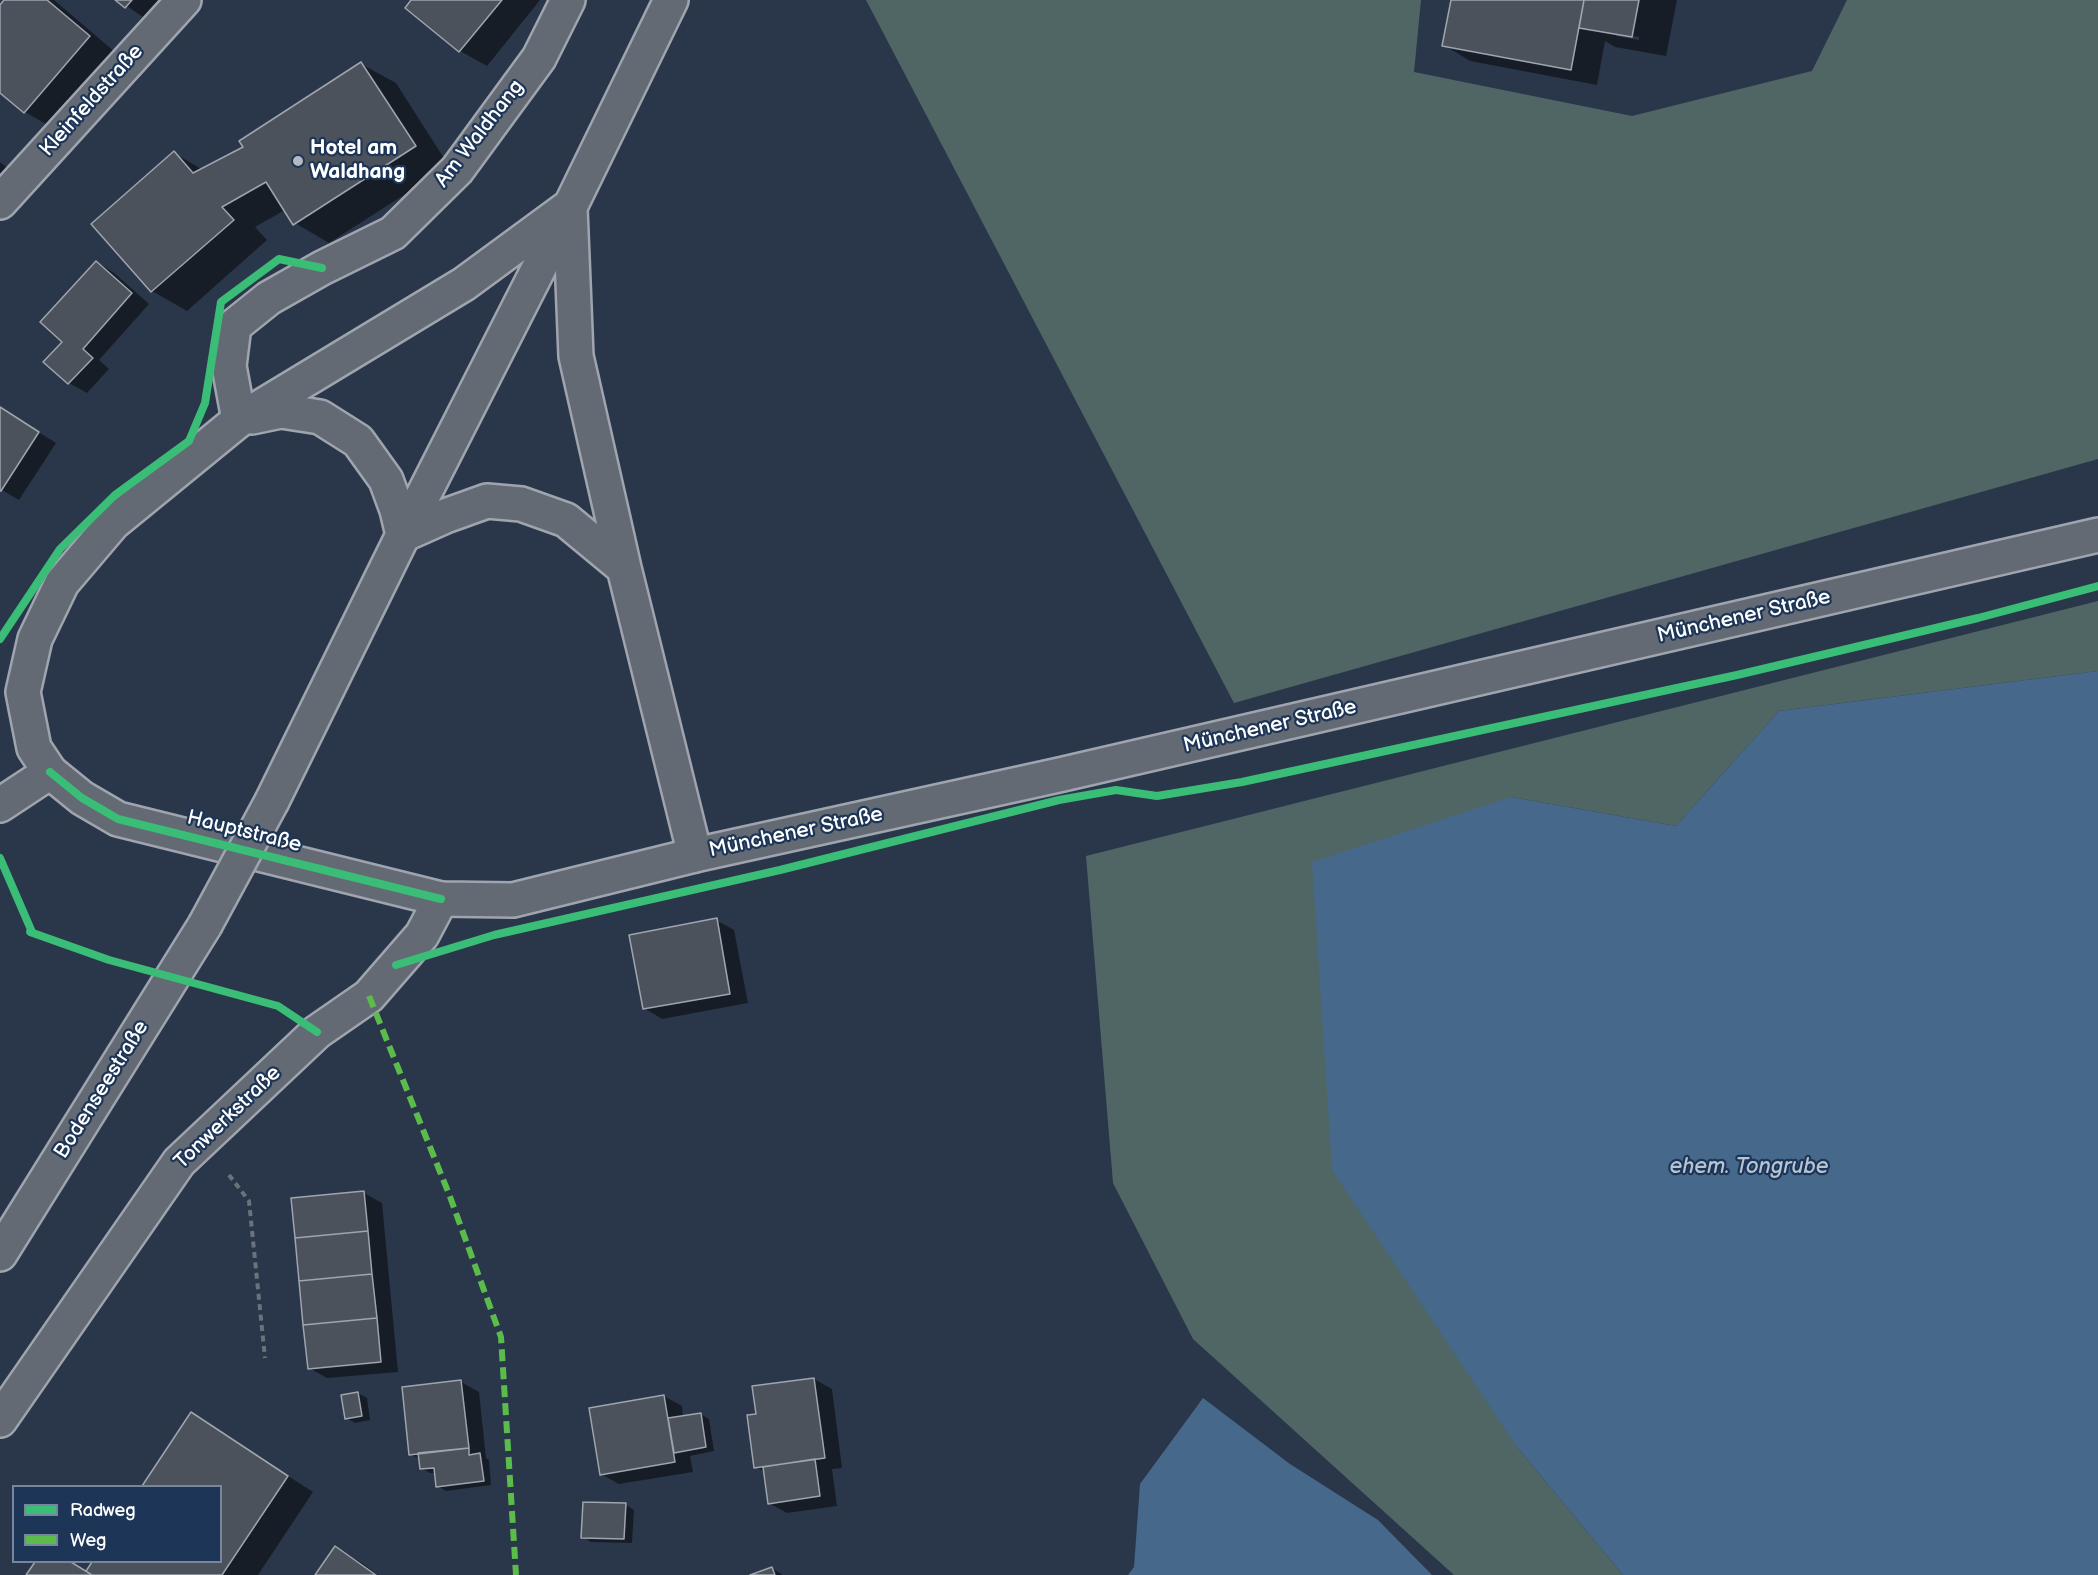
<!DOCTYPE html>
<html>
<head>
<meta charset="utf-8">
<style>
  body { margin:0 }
  #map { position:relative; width:2098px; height:1575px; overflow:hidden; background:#2a374a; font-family:"Balsamiq Sans",sans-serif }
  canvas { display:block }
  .legend { position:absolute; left:12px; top:1485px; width:210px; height:78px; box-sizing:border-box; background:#1d3557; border:2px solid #77869a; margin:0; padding:8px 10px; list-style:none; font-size:18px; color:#fff }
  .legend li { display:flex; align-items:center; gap:12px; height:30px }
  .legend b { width:30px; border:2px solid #77869a }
</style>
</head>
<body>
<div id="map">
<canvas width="2098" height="1575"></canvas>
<ul class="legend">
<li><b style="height:8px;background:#3abd76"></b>Radweg</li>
<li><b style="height:8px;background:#5cbc4b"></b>Weg</li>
</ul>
</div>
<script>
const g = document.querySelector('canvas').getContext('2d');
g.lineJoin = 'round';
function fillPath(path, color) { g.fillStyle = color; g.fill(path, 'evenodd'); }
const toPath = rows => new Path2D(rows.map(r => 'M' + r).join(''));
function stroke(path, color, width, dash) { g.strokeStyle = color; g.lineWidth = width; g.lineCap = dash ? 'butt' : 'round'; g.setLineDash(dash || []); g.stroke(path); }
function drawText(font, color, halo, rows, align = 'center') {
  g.font = font + ' "Balsamiq Sans",sans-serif'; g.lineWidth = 4.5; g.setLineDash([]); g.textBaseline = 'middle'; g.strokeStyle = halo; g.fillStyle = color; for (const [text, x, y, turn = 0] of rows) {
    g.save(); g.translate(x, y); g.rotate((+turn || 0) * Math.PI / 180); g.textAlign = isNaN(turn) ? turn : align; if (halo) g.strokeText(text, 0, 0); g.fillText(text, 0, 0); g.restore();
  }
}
fillPath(toPath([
  [866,0,1421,0,1414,72,1632,116,1812,71,1847,0,2098,0,2098,459,1234,703],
  [2098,601,2098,671,1779,711,1676,826,1511,797,1517,1447,1623,1575,1454,1575,1193,1339,1113,1183,1086,856]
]), '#506665');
fillPath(toPath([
  [2098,671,2098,1575,1623,1575,1517,1447,1332,1170,1312,862,1511,797,1676,826,1779,711],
  [1203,1398,1290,1464,1378,1520,1432,1575,1128,1575,1134,1567,1140,1484]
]), '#46688a');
fillPath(toPath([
  [6,0,54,0,115,52,51,127,25,112,0,91,0,7],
  [118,0,158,0,143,17],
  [413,0,540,0,487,66,460,51,407,8],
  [1452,0,1677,0,1666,56,1615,47,1605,41,1597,85,1470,61,1444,45],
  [1616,33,1639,37,1639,40,1616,36],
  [361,64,396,83,449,166,329,243,295,223,285,210,255,227,267,240,187,311,152,291,93,224,174,153,203,170,245,147],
  [0,162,11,171,0,185],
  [97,262,114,273,149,304,99,360,109,369,87,393,69,383,45,362,64,342],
  [0,408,56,443,19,500,0,489],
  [716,920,734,930,748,1003,662,1019,644,1008],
  [364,1193,382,1203,398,1372,327,1378,309,1368],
  [814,1379,832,1389,842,1468,832,1469,837,1506,787,1513,769,1503,765,1472,756,1467,758,1415],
  [461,1382,479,1392,486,1458,489,1460,491,1485,446,1491,438,1486,436,1473,430,1473,421,1468,420,1459,410,1454],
  [358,1393,367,1398,370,1420,355,1423,346,1418],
  [664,1396,682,1406,683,1417,700,1414,709,1419,714,1451,690,1456,693,1472,619,1484,601,1474],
  [192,1414,313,1492,258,1575,28,1575,37,1562,72,1562,87,1572,94,1562,220,1562,220,1486,143,1486],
  [626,1505,634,1510,632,1543,591,1542,583,1537],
  [335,1548,362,1563,378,1575,316,1575],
  [772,1568,783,1575,754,1575]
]), '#0007');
const building = toPath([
  [4,0,47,0,90,36,24,113,0,93,0,5,4,0],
  [115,0,132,0,125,8,115,0],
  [411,0,502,0,459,52,405,8,411,0],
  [1451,0,1584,0,1571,70,1442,46,1451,0],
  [1584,0,1639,0,1632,37,1579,28,1584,0],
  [361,62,416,146,293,225,266,182,222,207,234,220,151,292,91,224,174,151,193,173,243,147,239,141,361,62],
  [96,261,132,293,83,349,93,358,68,384,43,362,62,342,40,322,96,261],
  [0,407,39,432,1,491,0,491,0,407],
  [717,918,730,994,643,1009,629,935,717,918],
  [364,1191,368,1231,295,1238,291,1198,364,1191],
  [368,1231,372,1274,299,1281,295,1238,368,1231],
  [372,1274,377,1318,303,1325,299,1281,372,1274],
  [377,1318,381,1362,308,1369,303,1325,377,1318],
  [814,1378,825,1458,754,1468,747,1415,756,1414,752,1386,814,1378],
  [461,1380,469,1448,409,1455,402,1387,461,1380],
  [358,1392,362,1416,345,1419,341,1395,358,1392],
  [664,1395,675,1462,600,1475,589,1408,664,1395],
  [191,1412,288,1476,222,1575,92,1575,86,1571,92,1562,220,1562,220,1486,142,1486,191,1412],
  [701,1413,706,1447,674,1453,668,1418,701,1413],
  [469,1448,469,1455,480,1453,484,1481,436,1487,434,1468,420,1469,418,1453,469,1448],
  [815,1459,820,1496,768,1504,763,1467,815,1459],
  [583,1502,626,1503,624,1539,581,1538,583,1502],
  [335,1546,376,1575,315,1575,335,1546],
  [35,1562,71,1562,92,1575,26,1575,35,1562],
  [772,1567,775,1575,750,1575,772,1567]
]);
fillPath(building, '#4c525c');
stroke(building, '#9fa5ae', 1.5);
const minor = toPath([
  [0,202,184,0],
  [239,420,229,366,234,326,269,298,322,268,393,233,457,170,539,58,568,0],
  [0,805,50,772],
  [0,1420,179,1162,317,1032,369,996,422,935,441,899]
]);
const tertiary = toPath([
  [239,420,113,523,62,583,35,639,23,692,34,748,50,772,82,798,118,819,441,899,513,900,695,855,1059,775,2098,535]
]);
const secondary = toPath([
  [570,208,576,356,624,568,695,855],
  [252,417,281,411,320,417,358,441,386,480,397,510,403,535],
  [239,420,464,284,566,209],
  [403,535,448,515,487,501,521,504,566,520,624,568],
  [272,801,403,535,570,207,671,0],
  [0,1254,205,925]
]);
stroke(minor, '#9fa5ae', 38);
stroke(tertiary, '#9fa5ae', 38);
stroke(secondary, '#9fa5ae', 38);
stroke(toPath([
  [229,1175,249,1201,265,1358]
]), '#6a727c', 4, [6, 4.5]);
stroke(minor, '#636a74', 33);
stroke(tertiary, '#636a74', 33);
stroke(secondary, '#636a74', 33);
const secondaryBridge = toPath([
  [205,925,272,801]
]);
stroke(secondaryBridge, '#9fa5ae', 38, []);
stroke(secondaryBridge, '#636a74', 33);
stroke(toPath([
  [369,996,449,1194,501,1337,516,1575]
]), '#5cbc4b', 6, [12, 6]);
stroke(toPath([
  [0,639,60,549,115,495,189,441,205,403,221,302,279,259,322,268],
  [50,772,82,798,118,819,441,899],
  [0,858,32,932,30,932,109,960,278,1006,317,1032],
  [396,965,494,935,780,870,1059,800,1116,790,1157,796,1242,782,1737,675,1978,618,2098,586]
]), '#3abd76', 8);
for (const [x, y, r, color] of [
  [298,161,6,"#b4b9c0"]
]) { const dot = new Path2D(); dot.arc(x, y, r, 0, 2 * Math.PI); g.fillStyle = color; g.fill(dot); stroke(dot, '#1d3557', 2); }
drawText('21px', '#fff', '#1d3557', [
  ["Kleinfeldstraße",92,101,-48],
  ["Am Waldhang",480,134,-52],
  ["Münchener Straße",1744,617,-13],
  ["Münchener Straße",1270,727,-13],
  ["Hauptstraße",244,832,14],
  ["Münchener Straße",796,833,-12],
  ["Bodenseestraße",102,1090,-58],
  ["Tonwerkstraße",228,1118,-44]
]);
drawText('bold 21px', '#fff', '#1d3557', [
  ["Hotel am",310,149],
  ["Waldhang",310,173]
], 'left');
drawText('italic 22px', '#b6c5d3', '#1d3557', [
  ["ehem. Tongrube",1749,1167]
]);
</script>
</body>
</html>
